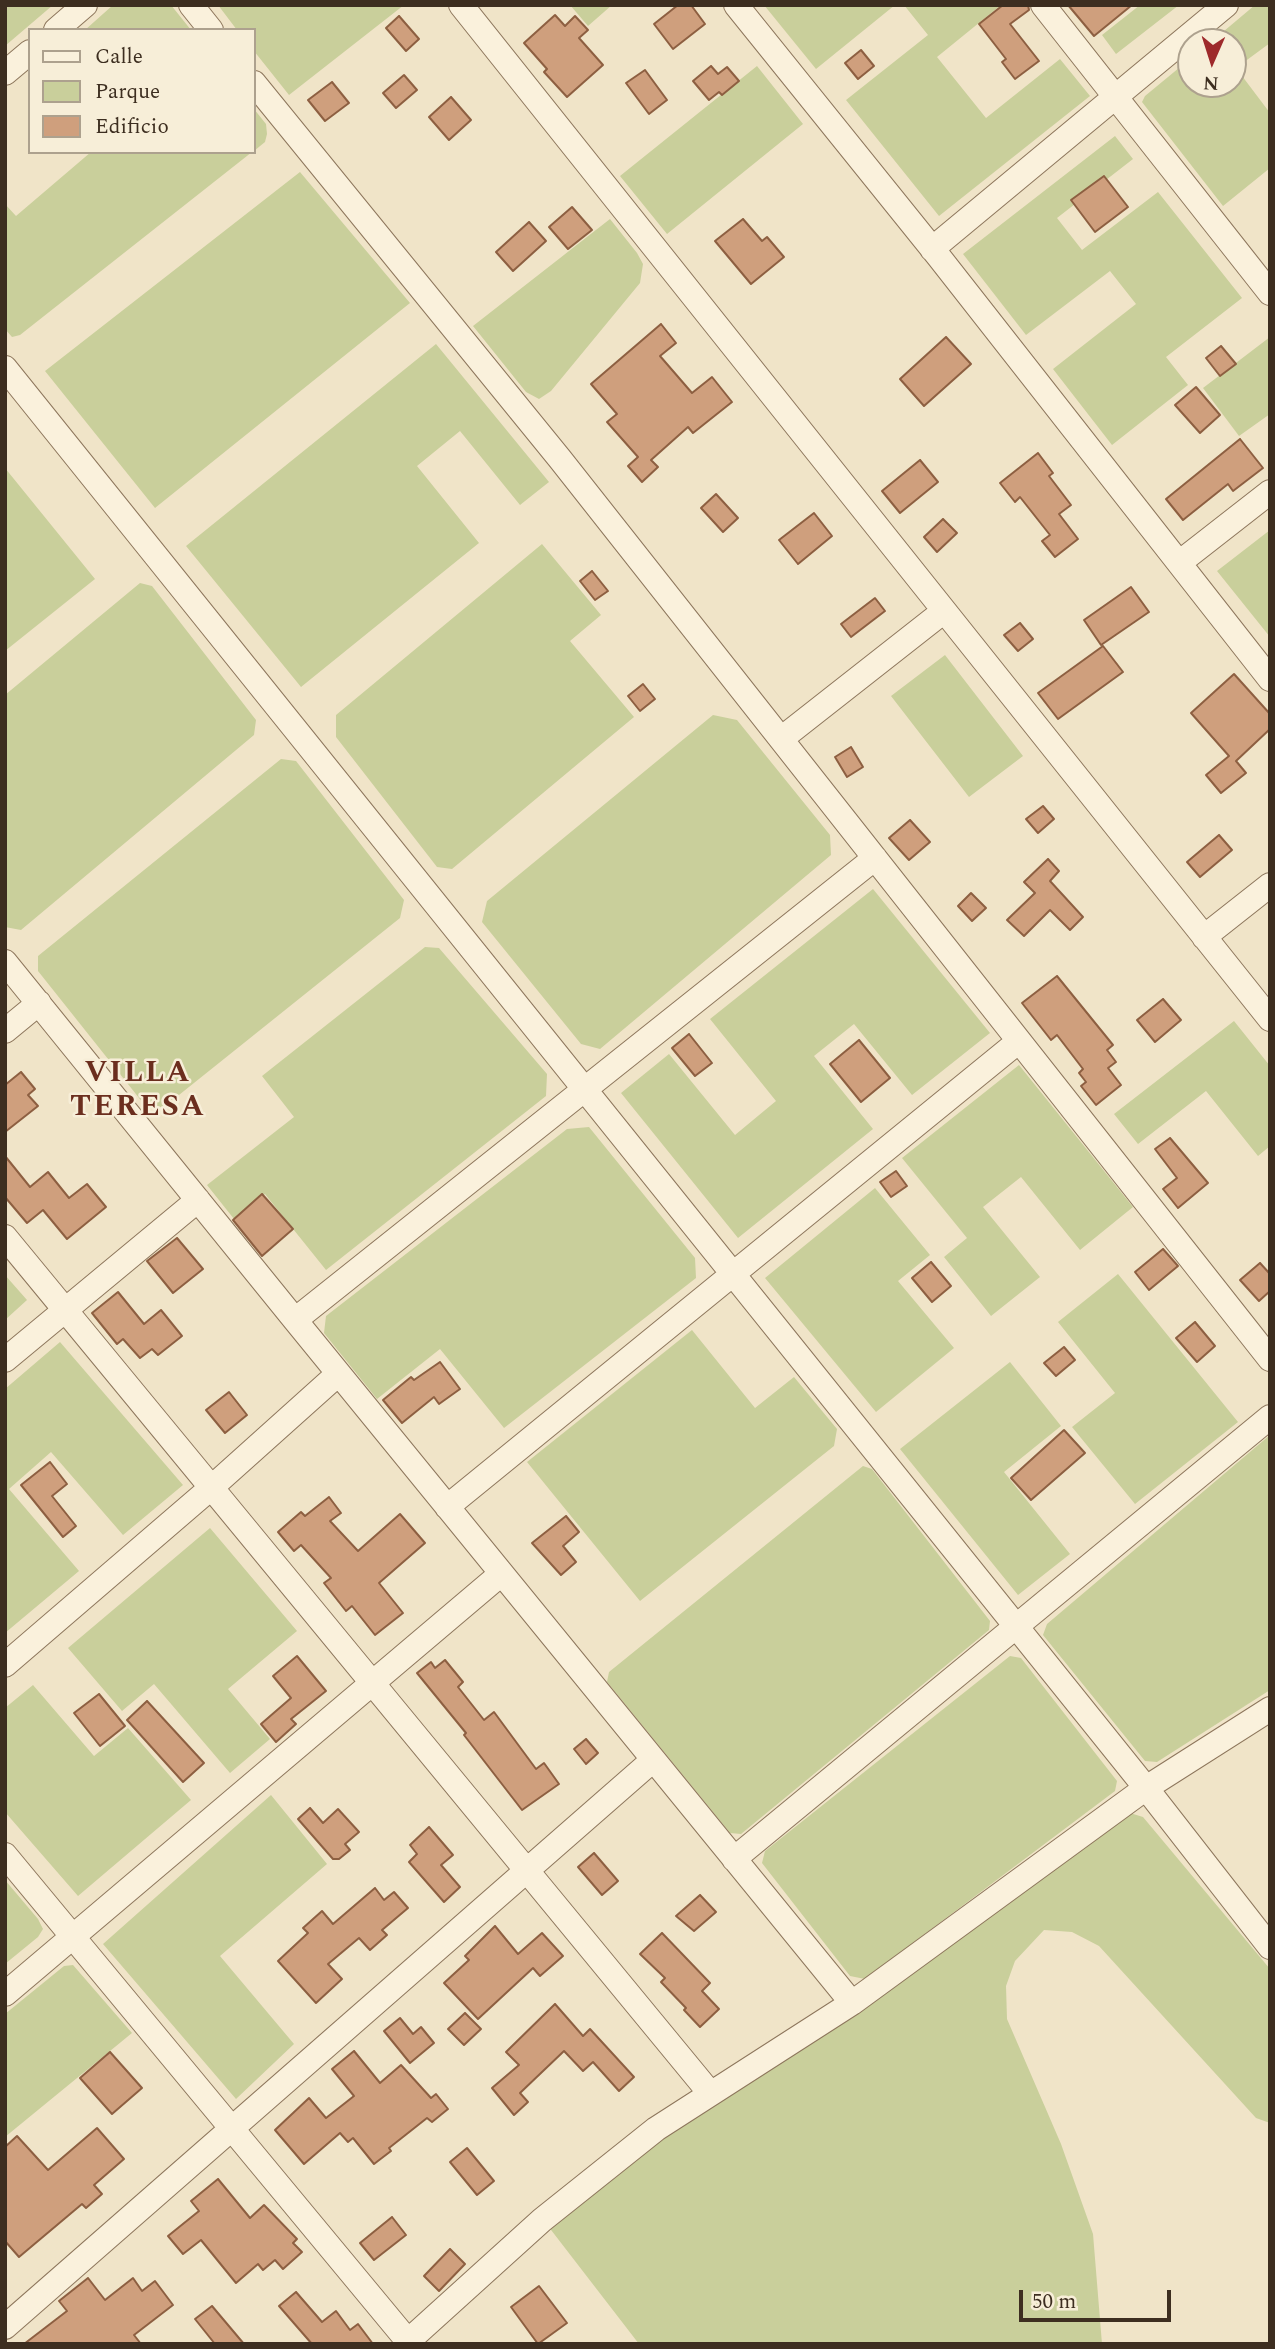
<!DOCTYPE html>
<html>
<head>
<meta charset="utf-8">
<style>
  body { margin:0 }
  #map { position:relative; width:1275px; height:2349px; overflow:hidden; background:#f0e4c8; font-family:Spectral,serif }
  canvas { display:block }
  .frame { position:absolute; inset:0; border:7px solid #3d2e20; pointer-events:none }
  .legend { position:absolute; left:28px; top:28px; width:228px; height:126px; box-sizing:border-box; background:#f7eed8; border:2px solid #ada18e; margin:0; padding:9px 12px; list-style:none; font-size:21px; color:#3d2e20 }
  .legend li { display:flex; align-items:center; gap:14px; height:35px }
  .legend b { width:35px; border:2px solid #ada18e }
  .north { position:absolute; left:1177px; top:28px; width:70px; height:70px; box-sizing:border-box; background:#f7eed8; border:2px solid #ada18e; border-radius:50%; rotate:183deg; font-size:19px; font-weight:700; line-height:28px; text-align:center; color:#3d2e20 }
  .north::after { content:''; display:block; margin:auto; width:24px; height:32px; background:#9e2a2b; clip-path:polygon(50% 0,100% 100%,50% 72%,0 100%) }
  .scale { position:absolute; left:1019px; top:2290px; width:152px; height:32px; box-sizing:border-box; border:4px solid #3d2e20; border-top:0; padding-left:9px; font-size:21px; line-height:24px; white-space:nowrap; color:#3d2e20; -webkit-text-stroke:5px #f7eed8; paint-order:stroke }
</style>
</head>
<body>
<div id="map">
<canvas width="1275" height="2349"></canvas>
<div class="frame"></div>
<ul class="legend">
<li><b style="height:9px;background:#faf1dc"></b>Calle</li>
<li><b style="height:19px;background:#c9cf9b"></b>Parque</li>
<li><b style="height:19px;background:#cf9f7d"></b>Edificio</li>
</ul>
<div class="north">N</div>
<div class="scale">50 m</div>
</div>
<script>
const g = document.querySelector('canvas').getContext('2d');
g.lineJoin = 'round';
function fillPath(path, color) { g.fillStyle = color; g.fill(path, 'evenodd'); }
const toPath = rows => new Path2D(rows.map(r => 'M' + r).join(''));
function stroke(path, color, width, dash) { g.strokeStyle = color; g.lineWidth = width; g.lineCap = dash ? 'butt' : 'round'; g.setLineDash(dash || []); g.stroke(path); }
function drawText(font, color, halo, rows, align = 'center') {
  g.font = font + ' Spectral,serif'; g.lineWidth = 5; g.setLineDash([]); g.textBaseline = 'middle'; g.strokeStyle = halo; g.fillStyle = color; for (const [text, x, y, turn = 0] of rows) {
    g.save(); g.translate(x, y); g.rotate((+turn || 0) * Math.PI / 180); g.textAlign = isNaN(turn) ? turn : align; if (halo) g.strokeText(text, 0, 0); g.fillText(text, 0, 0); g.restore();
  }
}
fillPath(toPath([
  [5,5,53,5,5,46],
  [113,5,171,5,191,30,85,30],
  [218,5,404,5,289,95,254,51,254,30,237,30],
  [570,5,612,5,588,26],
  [764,5,895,5,816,69],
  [904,5,1001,5,937,57,986,118,1060,59,1090,96,939,216,846,100,928,35],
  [1140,5,1179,5,1116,54,1102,35],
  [1255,5,1270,5,1270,43,1236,68,1270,113,1270,168,1223,206,1142,102,1145,96,1191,58,1191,84,1233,84,1233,42,1211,42],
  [757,66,803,124,667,234,620,176],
  [254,109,266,124,267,134,265,142,254,151],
  [1115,136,1133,159,1057,218,1082,250,1158,192,1242,298,1166,357,1188,385,1112,445,1053,369,1136,304,1110,271,1026,335,963,254],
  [91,152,252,152,20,335,12,337,5,329,5,204,16,216],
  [300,172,410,303,155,508,45,371],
  [610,219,637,253,643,264,640,283,551,391,539,399,526,392,473,326],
  [1270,337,1270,414,1239,436,1203,388],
  [436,344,549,482,520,505,460,431,417,466,479,543,301,687,186,546],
  [5,468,95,579,5,651],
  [1270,530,1270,637,1217,571],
  [542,544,601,615,570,641,634,717,452,869,437,867,336,737,336,715],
  [140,583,152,586,256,720,254,735,21,930,5,927,5,695],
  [945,655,1023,756,969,797,891,696],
  [713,715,737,720,830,835,831,855,600,1049,581,1044,482,922,487,901],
  [281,759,296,761,404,900,400,918,164,1107,147,1108,38,971,38,956],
  [873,889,990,1033,912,1095,854,1024,814,1056,873,1129,738,1238,621,1093,669,1054,735,1135,776,1101,710,1019],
  [425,947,439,948,547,1074,546,1096,326,1270,265,1194,234,1219,207,1185,294,1117,262,1076],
  [1234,1021,1270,1066,1270,1146,1258,1156,1206,1091,1138,1144,1114,1114],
  [1019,1065,1133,1207,1080,1250,1021,1177,983,1207,1040,1277,991,1316,944,1257,967,1238,902,1158],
  [589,1127,695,1258,696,1278,504,1428,440,1349,377,1399,324,1333,326,1316,567,1129],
  [875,1188,930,1255,898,1281,954,1348,876,1412,765,1278],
  [1118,1274,1238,1422,1135,1504,1072,1427,1115,1393,1058,1322],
  [5,1275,27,1300,5,1320],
  [692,1330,755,1408,794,1377,837,1429,834,1446,640,1601,527,1462],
  [60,1342,183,1485,123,1535,51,1452,9,1489,79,1571,5,1633,5,1389],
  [1010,1362,1061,1426,1004,1472,1070,1554,1018,1595,900,1449],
  [1270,1435,1270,1690,1157,1762,1145,1761,1043,1635,1047,1624],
  [863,1466,872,1469,990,1621,989,1630,741,1834,730,1833,607,1682,609,1672],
  [210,1528,297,1631,228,1689,270,1739,230,1773,154,1684,122,1711,68,1648],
  [1010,1656,1021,1658,1117,1781,1115,1791,865,1979,850,1976,762,1863,765,1851],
  [33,1685,94,1756,128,1728,191,1800,78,1896,5,1812,5,1708],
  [271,1795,327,1864,220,1956,294,2044,236,2099,103,1944],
  [1130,1813,1143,1817,1270,1969,1270,2123,1256,2118,1099,1946,1072,1932,1044,1930,1015,1961,1006,1986,1007,2019,1061,2144,1093,2234,1102,2344,639,2344,548,2226,642,2153,853,2012],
  [5,1880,38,1919,43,1929,38,1937,5,1964],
  [73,1965,132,2033,5,2137,5,2014,64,1966]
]), '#c9cf9b');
const building = toPath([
  [678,5,691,5,705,24,673,49,654,24,678,5],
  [1003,5,1028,5,1029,10,1010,24,1039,61,1015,79,1002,62,1006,59,979,24,1003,5],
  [1068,5,1132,5,1094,36,1068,5],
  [555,15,565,26,575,16,588,30,579,38,603,65,567,97,544,72,547,69,524,43,555,15],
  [399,16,419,39,406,51,386,28,399,16],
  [861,50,874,66,858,79,845,63,861,50],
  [711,66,718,74,727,67,739,81,722,95,719,92,709,100,693,81,711,66],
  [645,70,667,100,649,114,626,83,645,70],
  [404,75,417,90,396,108,383,93,404,75],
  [332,82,349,103,325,121,308,100,332,82],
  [451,97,471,120,449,140,429,117,451,97],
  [1104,176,1128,207,1095,232,1071,200,1104,176],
  [572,207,592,230,568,249,549,227,572,207],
  [743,219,762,241,767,237,784,257,751,284,715,241,743,219],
  [529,222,546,241,513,271,496,252,529,222],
  [661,324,676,343,660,356,692,393,712,377,732,402,693,433,688,427,651,460,658,467,642,482,628,466,638,457,607,422,617,414,591,384,661,324],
  [946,337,971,364,924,406,900,379,946,337],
  [1221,346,1236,364,1220,376,1206,358,1221,346],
  [1196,387,1220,415,1200,433,1175,405,1196,387],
  [1240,439,1263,468,1233,491,1228,484,1183,520,1166,499,1240,439],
  [1038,453,1053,473,1049,476,1071,505,1059,514,1078,539,1055,557,1042,541,1050,535,1020,497,1015,502,1000,483,1038,453],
  [920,460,938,482,900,513,882,491,920,460],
  [716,494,738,518,723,532,701,508,716,494],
  [814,513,832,536,798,564,779,540,814,513],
  [943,519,957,533,937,552,924,537,943,519],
  [592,571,608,591,595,600,580,581,592,571],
  [1131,587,1149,612,1101,645,1084,620,1131,587],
  [875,598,885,611,851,637,841,624,875,598],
  [1020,623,1033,639,1018,651,1004,635,1020,623],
  [1103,646,1123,672,1058,719,1038,693,1103,646],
  [1234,674,1270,714,1270,729,1236,761,1246,773,1221,793,1206,775,1229,756,1191,713,1234,674],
  [643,684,655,699,640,711,628,696,643,684],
  [851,747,863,767,847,777,835,757,851,747],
  [1043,806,1054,819,1038,833,1026,819,1043,806],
  [910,820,930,842,909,860,889,838,910,820],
  [1219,835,1232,850,1200,877,1187,862,1219,835],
  [1048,859,1059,871,1050,881,1083,917,1070,930,1050,910,1024,936,1007,920,1035,893,1024,882,1048,859],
  [971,893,986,908,972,921,958,906,971,893],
  [1057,976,1113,1045,1107,1050,1116,1062,1108,1068,1121,1085,1096,1105,1081,1086,1086,1082,1079,1073,1083,1069,1057,1035,1051,1040,1022,1003,1057,976],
  [1163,999,1181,1020,1155,1042,1137,1020,1163,999],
  [689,1034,712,1063,695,1076,672,1048,689,1034],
  [859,1040,890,1078,861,1102,830,1064,859,1040],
  [21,1072,35,1089,28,1095,38,1106,5,1132,5,1085,21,1072],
  [1170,1138,1208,1183,1178,1208,1163,1189,1177,1178,1155,1149,1170,1138],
  [5,1156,30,1187,48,1172,69,1198,87,1184,106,1207,67,1239,43,1210,27,1223,5,1197,5,1156],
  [896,1171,907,1186,891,1197,880,1182,896,1171],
  [262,1194,293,1229,262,1256,233,1220,262,1194],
  [177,1238,203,1269,173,1293,147,1261,177,1238],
  [1163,1249,1178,1266,1149,1290,1135,1272,1163,1249],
  [931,1262,951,1286,932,1302,912,1278,931,1262],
  [1260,1263,1270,1274,1270,1291,1259,1301,1240,1280,1260,1263],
  [118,1292,144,1324,161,1310,182,1336,158,1355,152,1349,140,1358,123,1339,117,1344,92,1313,118,1292],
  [1195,1322,1215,1346,1197,1362,1176,1338,1195,1322],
  [1064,1347,1075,1360,1056,1376,1044,1363,1064,1347],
  [440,1362,460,1389,439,1404,434,1397,402,1423,383,1400,411,1377,414,1380,440,1362],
  [229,1392,247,1415,225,1433,206,1410,229,1392],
  [1064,1430,1085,1453,1031,1500,1011,1478,1064,1430],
  [50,1462,67,1484,52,1496,76,1526,63,1537,21,1485,50,1462],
  [329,1497,341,1513,330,1521,358,1551,400,1514,425,1543,379,1583,403,1613,375,1635,352,1606,346,1611,324,1583,331,1578,301,1545,294,1551,278,1532,301,1512,305,1516,329,1497],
  [566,1516,579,1532,563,1546,576,1562,561,1575,532,1543,566,1516],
  [297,1656,326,1691,291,1719,296,1724,276,1742,261,1724,291,1698,273,1676,297,1656],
  [445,1660,463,1682,458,1687,484,1720,494,1712,536,1769,544,1763,559,1784,522,1810,464,1735,466,1733,417,1673,431,1662,435,1668,445,1660],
  [99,1694,125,1726,100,1746,74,1713,99,1694],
  [147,1701,204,1763,183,1782,127,1720,147,1701],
  [586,1739,598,1753,586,1764,574,1749,586,1739],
  [310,1808,323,1823,338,1809,359,1832,345,1844,350,1850,339,1859,333,1859,298,1819,310,1808],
  [429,1827,453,1855,441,1865,460,1887,444,1902,409,1862,417,1854,410,1845,429,1827],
  [594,1853,618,1881,602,1895,578,1867,594,1853],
  [375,1888,384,1900,394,1892,408,1908,382,1930,387,1935,370,1950,359,1938,328,1964,342,1979,316,2003,278,1961,308,1933,303,1928,322,1911,333,1924,375,1888],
  [700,1895,716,1912,694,1931,676,1916,700,1895],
  [495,1926,518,1954,542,1933,563,1956,540,1976,533,1968,478,2019,444,1983,469,1960,465,1956,495,1926],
  [662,1933,710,1983,702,1991,719,2009,700,2027,684,2010,686,2008,661,1982,665,1978,640,1954,662,1933],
  [555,2004,583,2036,590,2029,634,2077,619,2091,593,2062,583,2071,564,2051,520,2093,528,2102,514,2115,492,2088,519,2065,506,2052,555,2004],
  [465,2013,481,2029,464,2045,448,2029,465,2013],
  [400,2018,413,2034,421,2027,434,2043,410,2063,384,2031,400,2018],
  [354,2051,380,2083,401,2065,431,2098,436,2094,448,2109,432,2122,427,2118,389,2148,391,2151,374,2164,353,2138,348,2142,340,2133,304,2164,275,2130,309,2098,326,2118,354,2096,332,2069,354,2051],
  [110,2052,142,2088,112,2114,80,2078,110,2052],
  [97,2128,124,2159,94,2185,102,2194,86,2208,82,2204,19,2257,5,2241,5,2147,17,2136,48,2170,97,2128],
  [467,2148,494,2181,477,2195,450,2162,467,2148],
  [218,2179,250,2218,264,2205,297,2239,293,2243,302,2252,283,2269,275,2260,263,2270,258,2264,236,2283,201,2240,183,2254,168,2236,199,2211,191,2201,218,2179],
  [392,2217,406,2235,374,2260,360,2243,392,2217],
  [450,2249,465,2264,439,2291,424,2276,450,2249],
  [88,2278,105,2300,133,2278,142,2291,155,2281,173,2305,134,2335,141,2344,24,2344,67,2311,59,2301,88,2278],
  [539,2286,567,2323,538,2344,511,2307,539,2286],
  [296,2292,322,2322,336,2311,350,2330,358,2324,373,2344,312,2344,279,2306,296,2292],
  [212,2306,244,2344,215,2344,195,2319,212,2306]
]);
fillPath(building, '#cf9f7d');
stroke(building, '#8d5f41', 2);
const street = toPath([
  [191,5,211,30],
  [461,5,1270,1019],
  [736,5,939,257,1270,679],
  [1043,5,1270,293],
  [56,30,85,5],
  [5,73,30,52],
  [254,83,560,459,1270,1359],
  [932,249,1226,5],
  [5,368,1146,1788,1270,1947],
  [1179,563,1270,492],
  [781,739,944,611],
  [1204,937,1270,885],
  [5,962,295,1320,852,2003],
  [5,1031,39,1003],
  [5,1237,710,2093],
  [295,1320,875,858],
  [5,1360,198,1200],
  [447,1507,1019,1041],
  [5,1665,212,1487,338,1374],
  [5,1855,407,2340],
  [734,1859,1270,1417],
  [5,1994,501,1574],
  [5,2327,653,1760],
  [405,2344,542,2220,656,2129,852,2003,1146,1788,1270,1709]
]);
stroke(street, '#8d765c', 26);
stroke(street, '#faf1dc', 24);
g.letterSpacing = '2px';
drawText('bold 30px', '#6b2e1e', '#f7eed8', [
  ["VILLA",138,1075],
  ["TERESA",138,1109]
]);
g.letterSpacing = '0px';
</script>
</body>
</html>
